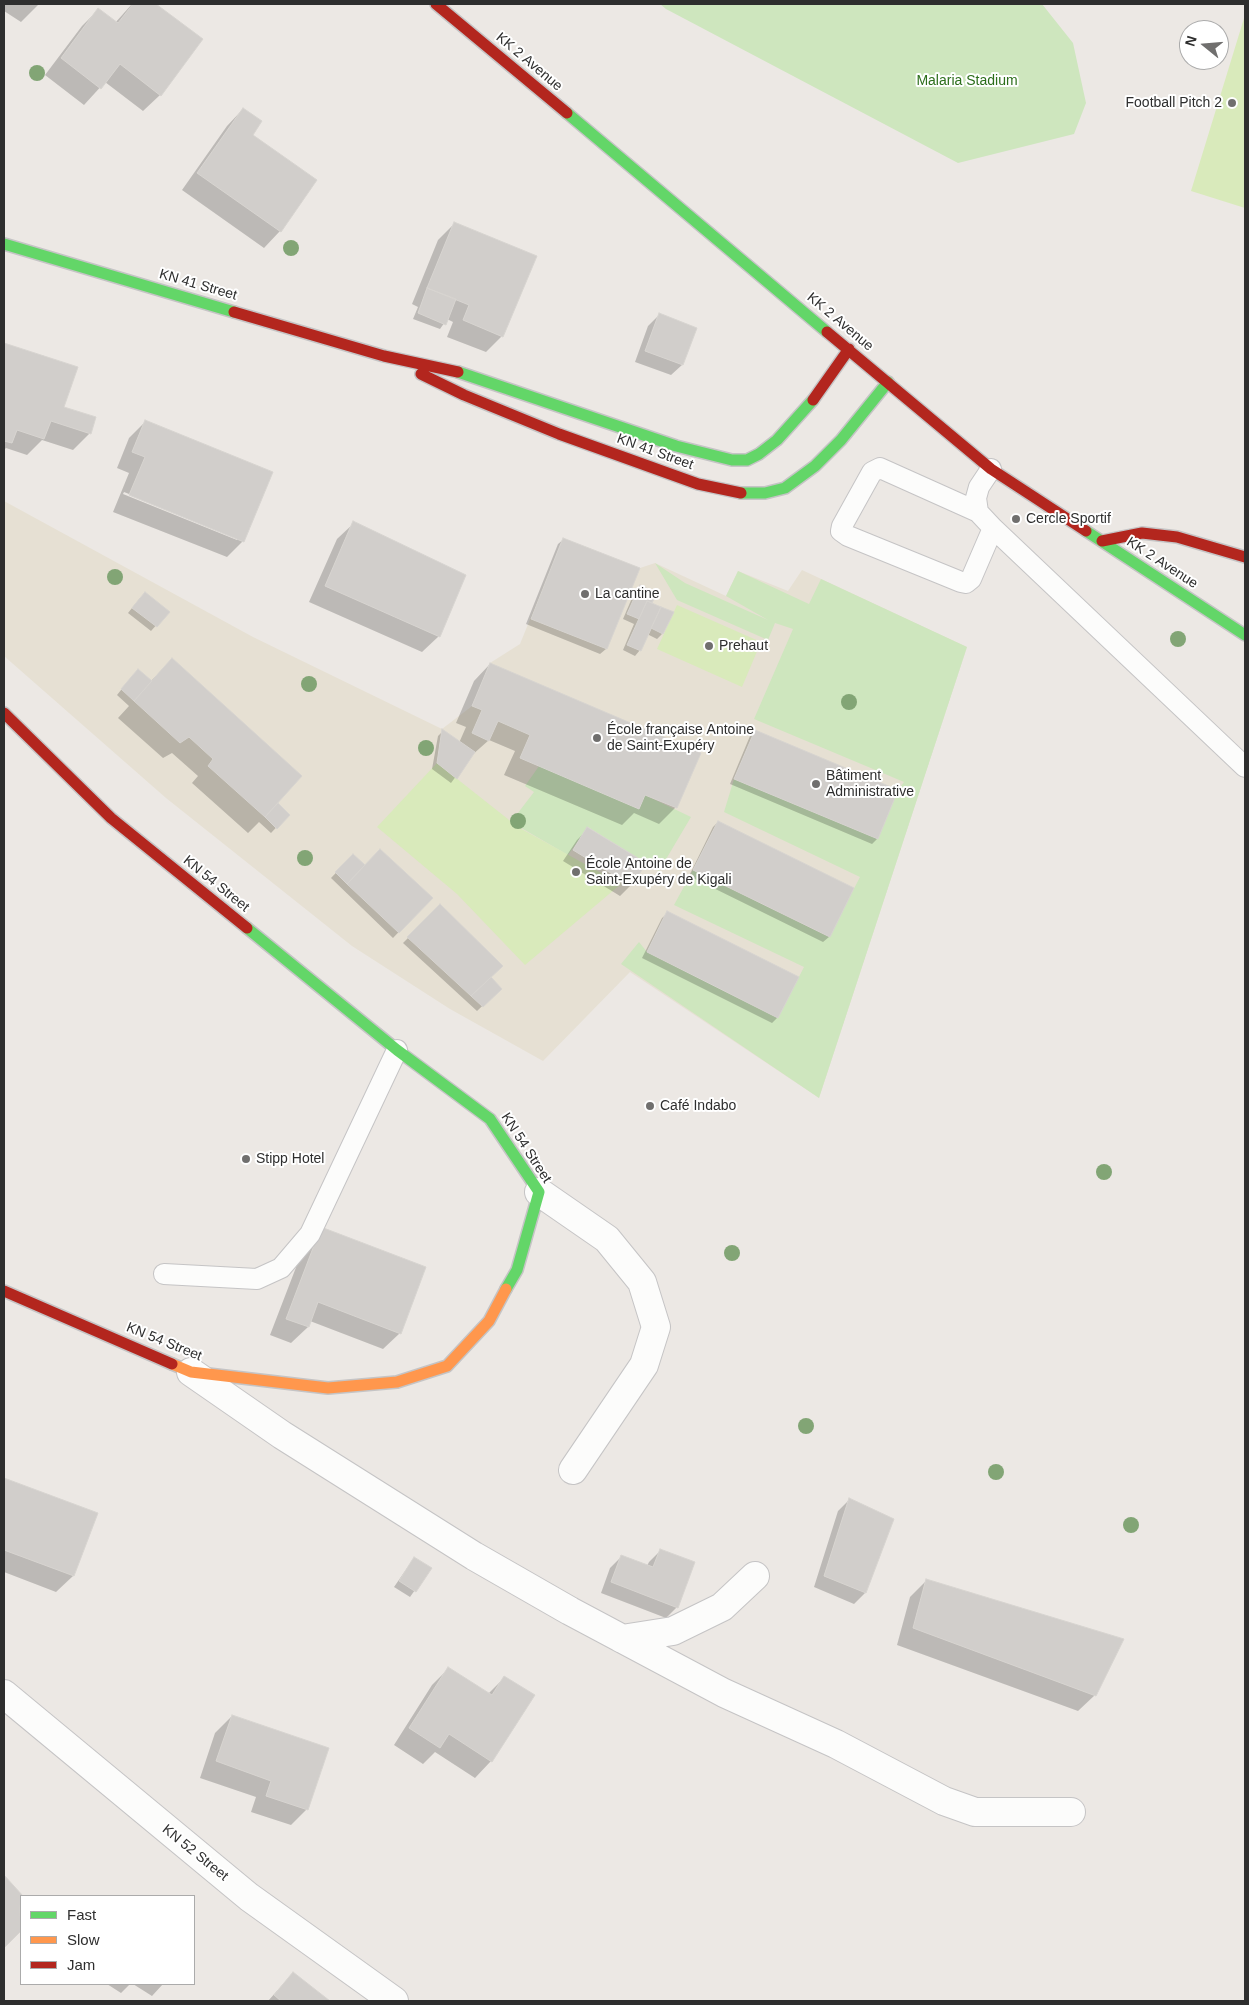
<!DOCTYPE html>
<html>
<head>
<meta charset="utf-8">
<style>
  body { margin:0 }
  #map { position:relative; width:1249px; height:2005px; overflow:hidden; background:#ece8e4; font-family:Helvetica,sans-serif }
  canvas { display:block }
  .frame { position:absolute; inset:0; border:5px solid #2e2e2e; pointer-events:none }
  .legend { position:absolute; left:20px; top:1895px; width:175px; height:90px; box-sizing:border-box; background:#fff; border:1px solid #ababab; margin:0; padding:6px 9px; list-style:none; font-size:15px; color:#2e2e2e }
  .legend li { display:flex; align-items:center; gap:10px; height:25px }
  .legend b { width:25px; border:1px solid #ababab }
  .north { position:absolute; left:1179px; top:20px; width:50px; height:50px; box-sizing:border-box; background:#fff; border:1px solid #ababab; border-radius:50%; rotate:287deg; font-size:14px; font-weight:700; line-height:20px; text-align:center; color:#2e2e2e }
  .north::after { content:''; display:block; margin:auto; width:18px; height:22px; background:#706f6e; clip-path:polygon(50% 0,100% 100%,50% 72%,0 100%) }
</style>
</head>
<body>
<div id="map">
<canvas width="1249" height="2005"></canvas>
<div class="frame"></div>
<ul class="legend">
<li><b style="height:6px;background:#63d668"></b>Fast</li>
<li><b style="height:6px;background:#ff974d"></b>Slow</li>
<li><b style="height:6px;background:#b3261e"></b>Jam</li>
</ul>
<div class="north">N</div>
</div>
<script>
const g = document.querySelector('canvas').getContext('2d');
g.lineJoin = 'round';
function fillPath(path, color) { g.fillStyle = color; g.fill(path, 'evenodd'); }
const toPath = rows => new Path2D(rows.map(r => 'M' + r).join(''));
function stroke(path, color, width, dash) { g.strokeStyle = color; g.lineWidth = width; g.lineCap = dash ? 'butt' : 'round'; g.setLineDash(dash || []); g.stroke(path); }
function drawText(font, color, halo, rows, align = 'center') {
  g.font = font + ' Helvetica,sans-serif'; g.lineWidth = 4; g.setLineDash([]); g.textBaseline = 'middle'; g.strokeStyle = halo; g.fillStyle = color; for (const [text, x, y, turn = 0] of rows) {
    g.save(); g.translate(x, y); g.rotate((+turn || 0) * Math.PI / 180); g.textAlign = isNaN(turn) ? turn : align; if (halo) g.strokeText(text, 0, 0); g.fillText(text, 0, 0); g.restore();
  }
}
fillPath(toPath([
  [4,501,253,637,442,729,472,706,490,663,520,644,563,538,640,568,655,563,726,596,738,571,788,591,802,570,967,647,819,1098,630,972,543,1061,450,1009,352,946,166,798,4,656]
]), '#e6e0d3');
fillPath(toPath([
  [660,4,1042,4,1073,43,1086,103,1074,134,958,163,666,9],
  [655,563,685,583,768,620,726,596,738,571,809,604,821,579,967,647,819,1098,621,964,639,942,647,952,778,1018,804,967,674,905,693,870,829,937,860,877,724,812,734,779,878,839,898,790,904,782,754,719,793,629,775,623,768,640,677,600],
  [544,759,639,809,645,795,691,817,659,871,588,827,568,855,511,822,534,792,525,786]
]), '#cee6be');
fillPath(toPath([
  [1245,15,1245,208,1191,191],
  [677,605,761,642,742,687,657,649],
  [437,763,518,827,621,884,525,965,457,894,377,827]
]), '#d9eabb');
fillPath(toPath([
  [4,4,39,4,21,22,4,11],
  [132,4,154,4,201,39,160,95,143,111,105,82,84,105,45,75,82,26,98,10,115,23],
  [243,109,251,135,315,181,280,231,264,248,182,190,227,126],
  [454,224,502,336,486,352,447,337,453,322,447,319,440,329,413,319,418,307,412,304,438,240],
  [659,315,682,365,671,375,635,362,648,326],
  [4,344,76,367,63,408,90,433,73,450,42,440,27,455,6,448,4,450],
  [145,422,243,541,227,557,113,512,129,473,117,468,129,438],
  [124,492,237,537,237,540,123,494],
  [354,523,439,636,422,652,309,602,337,539],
  [564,539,638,569,606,649,600,654,526,624,558,544],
  [640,586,655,593,651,604,662,634,657,639,647,634,640,650,635,656,623,650,634,624,623,619,635,591],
  [140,598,168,612,151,631,128,613],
  [172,659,271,809,288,815,271,833,259,822,248,833,192,783,198,776,172,753,163,758,118,718,129,706,117,695,133,675,151,681],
  [490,664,699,753,675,808,659,824,634,813,622,825,504,775,515,751,489,740,471,756,451,783,432,769,438,736,443,731,459,743,466,727,456,723,474,681],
  [755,731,897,791,877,839,872,844,730,784,750,736],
  [718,822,852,889,829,937,823,942,689,876,713,827],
  [588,829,631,885,620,896,563,861,577,840],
  [353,855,365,867,431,898,393,938,331,878],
  [440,906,489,977,500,989,477,1011,403,943],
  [668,913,797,978,777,1018,772,1023,642,958,662,918],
  [321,1228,400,1333,383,1349,310,1321,308,1327,291,1343,270,1335,305,1244],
  [4,1479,96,1513,73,1576,56,1592,4,1572],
  [849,1500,893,1519,865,1593,854,1604,814,1587,838,1511],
  [660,1551,677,1607,666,1618,601,1593,610,1568,621,1557,647,1566,649,1562],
  [414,1558,430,1569,410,1597,394,1587],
  [927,1580,1095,1695,1078,1711,897,1645,910,1597],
  [448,1669,488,1694,504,1678,491,1761,475,1778,435,1752,423,1764,394,1745,432,1685],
  [232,1716,307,1809,291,1825,251,1812,256,1797,200,1778,215,1733],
  [4,1877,22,1896,19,1909,21,1912,21,1930,4,1947],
  [293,1973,328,2001,268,2001],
  [107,1984,130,1984,121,1993],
  [133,1984,163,1984,152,1996]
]), '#0003');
const building = toPath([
  [133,4,156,4,203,39,161,96,120,64,101,89,61,58,98,8,118,23,133,4],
  [243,108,262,121,253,135,317,180,281,232,197,173,243,108],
  [454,222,537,256,503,337,463,320,469,305,427,288,454,222],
  [427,288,456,299,446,325,418,313,427,288],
  [659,313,697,328,683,365,645,351,659,313],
  [4,343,78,367,64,407,96,417,91,434,51,421,44,439,17,430,12,443,4,441,4,343],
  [145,420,273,472,244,542,129,495,145,457,132,452,145,420],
  [353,521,466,575,440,637,325,586,353,521],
  [563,538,640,568,607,649,531,619,563,538],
  [640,585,657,593,652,603,647,601,639,619,627,614,640,585],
  [145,592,170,612,157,627,132,608,145,592],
  [647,601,661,607,641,651,627,645,647,601],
  [661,607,674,612,663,634,651,628,661,607],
  [172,658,302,776,265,817,208,766,213,759,189,737,180,743,134,701,172,658],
  [490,663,701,753,677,808,645,795,639,809,520,758,530,735,498,721,489,741,472,733,482,710,472,706,490,663],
  [138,669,152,681,134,701,121,689,138,669],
  [442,729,475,752,457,779,437,763,442,729],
  [755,730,898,790,878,839,734,779,755,730],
  [278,803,290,815,277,829,265,817,278,803],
  [718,821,854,888,830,937,693,870,718,821],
  [587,827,646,863,632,886,573,850,587,827],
  [380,849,433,898,399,933,347,884,380,849],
  [353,854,365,865,347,884,335,872,353,854],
  [440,904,503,966,471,996,407,937,440,904],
  [667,911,799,977,778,1018,647,952,667,911],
  [491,977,502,989,483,1007,471,996,491,977],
  [321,1227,426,1267,401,1334,318,1302,309,1327,286,1319,321,1227],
  [4,1478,98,1513,74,1576,4,1550,4,1478],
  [849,1498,894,1519,866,1593,824,1576,849,1498],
  [660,1549,695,1562,678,1608,611,1582,621,1555,653,1567,660,1549],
  [414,1557,432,1568,416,1592,399,1581,414,1557],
  [926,1579,1124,1639,1096,1696,913,1628,926,1579],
  [448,1667,492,1695,504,1676,535,1695,492,1762,449,1734,440,1748,409,1728,448,1667],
  [232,1715,329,1748,308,1810,266,1796,271,1781,216,1761,232,1715],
  [4,1875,23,1896,21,1896,20,1909,21,1931,4,1948,4,1875],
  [293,1972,330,2001,281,2001,274,1995,293,1972]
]);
fillPath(building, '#d1cecb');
stroke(building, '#d7d4d0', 1);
const lane = toPath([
  [991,469,979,487,976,498,978,512,993,528,1245,767],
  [978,512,880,468,872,472,842,526,841,531,848,536,961,582,966,583,971,579,993,528],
  [164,1274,257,1279,281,1268,310,1234,397,1050]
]);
const street = toPath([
  [539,1192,607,1239,642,1282,656,1327,644,1365,573,1470],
  [191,1372,282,1435,474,1556,570,1611,724,1693,836,1744,944,1801,975,1812,1071,1812],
  [622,1639,673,1631,722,1607,755,1576],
  [4,1694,249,1897,394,2001]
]);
const fast = toPath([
  [567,113,827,332],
  [4,244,234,312],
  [458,372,676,446,732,460,747,460,759,454,777,440,813,400],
  [741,493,765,493,785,488,815,466,841,440,888,382],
  [1086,531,1245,635],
  [247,928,397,1050,490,1119,539,1192,517,1270,506,1289]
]);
const slow = toPath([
  [172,1364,191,1372,328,1388,397,1382,447,1366,489,1321,506,1289]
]);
const jam = toPath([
  [436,4,567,113],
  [234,312,384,356,458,372],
  [827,332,991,469,1086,531],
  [421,374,464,395,559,434,698,484,741,493],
  [813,400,849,349],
  [1102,541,1142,533,1177,537,1245,557],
  [4,713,111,818,247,928],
  [4,1291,172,1364]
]);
stroke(lane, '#c5c4c5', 22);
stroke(street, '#c5c4c5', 30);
stroke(fast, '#c5c4c5', 14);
stroke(slow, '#c5c4c5', 14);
stroke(jam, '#c5c4c5', 14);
stroke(lane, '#fcfcfb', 20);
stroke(street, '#fcfcfb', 28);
stroke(fast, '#63d668', 11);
stroke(slow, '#ff974d', 11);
stroke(jam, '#b3261e', 11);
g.fillStyle = '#82a575';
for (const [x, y] of [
  [37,73],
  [291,248],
  [115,577],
  [1178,639],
  [309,684],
  [849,702],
  [426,748],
  [518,821],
  [305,858],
  [1104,1172],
  [732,1253],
  [806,1426],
  [996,1472],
  [1131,1525]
]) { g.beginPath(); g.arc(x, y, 8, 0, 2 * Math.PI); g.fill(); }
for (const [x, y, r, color] of [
  [1232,103,5,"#706f6e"],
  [1016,519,5,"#706f6e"],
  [585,594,5,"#706f6e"],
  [709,646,5,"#706f6e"],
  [597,738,5,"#706f6e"],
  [816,784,5,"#706f6e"],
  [576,872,5,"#706f6e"],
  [650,1106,5,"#706f6e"],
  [246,1159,5,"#706f6e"]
]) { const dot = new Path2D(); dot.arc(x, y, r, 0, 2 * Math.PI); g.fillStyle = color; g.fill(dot); stroke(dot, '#fff', 2); }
drawText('14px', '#2e2e2e', '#fff', [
  ["KK 2 Avenue",529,62,40],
  ["KN 41 Street",198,285,16],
  ["KK 2 Avenue",840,322,40],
  ["KN 41 Street",655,452,20],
  ["KK 2 Avenue",1162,563,33],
  ["KN 54 Street",216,884,39],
  ["KN 54 Street",526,1148,57],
  ["KN 54 Street",164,1342,22],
  ["KN 52 Street",195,1853,39]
]);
drawText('14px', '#2c6e1b', '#fff', [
  ["Malaria Stadium",967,81]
]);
drawText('14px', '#2e2e2e', '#fff', [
  ["Football Pitch 2",1222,103,"right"],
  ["Cercle Sportif",1026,519],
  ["La cantine",595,594],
  ["Prehaut",719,646],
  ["École française Antoine",607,730],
  ["de Saint-Exupéry",607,746],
  ["Bâtiment",826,776],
  ["Administrative",826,792],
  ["École Antoine de",586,864],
  ["Saint-Exupéry de Kigali",586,880],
  ["Café Indabo",660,1106],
  ["Stipp Hotel",256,1159]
], 'left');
</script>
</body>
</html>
